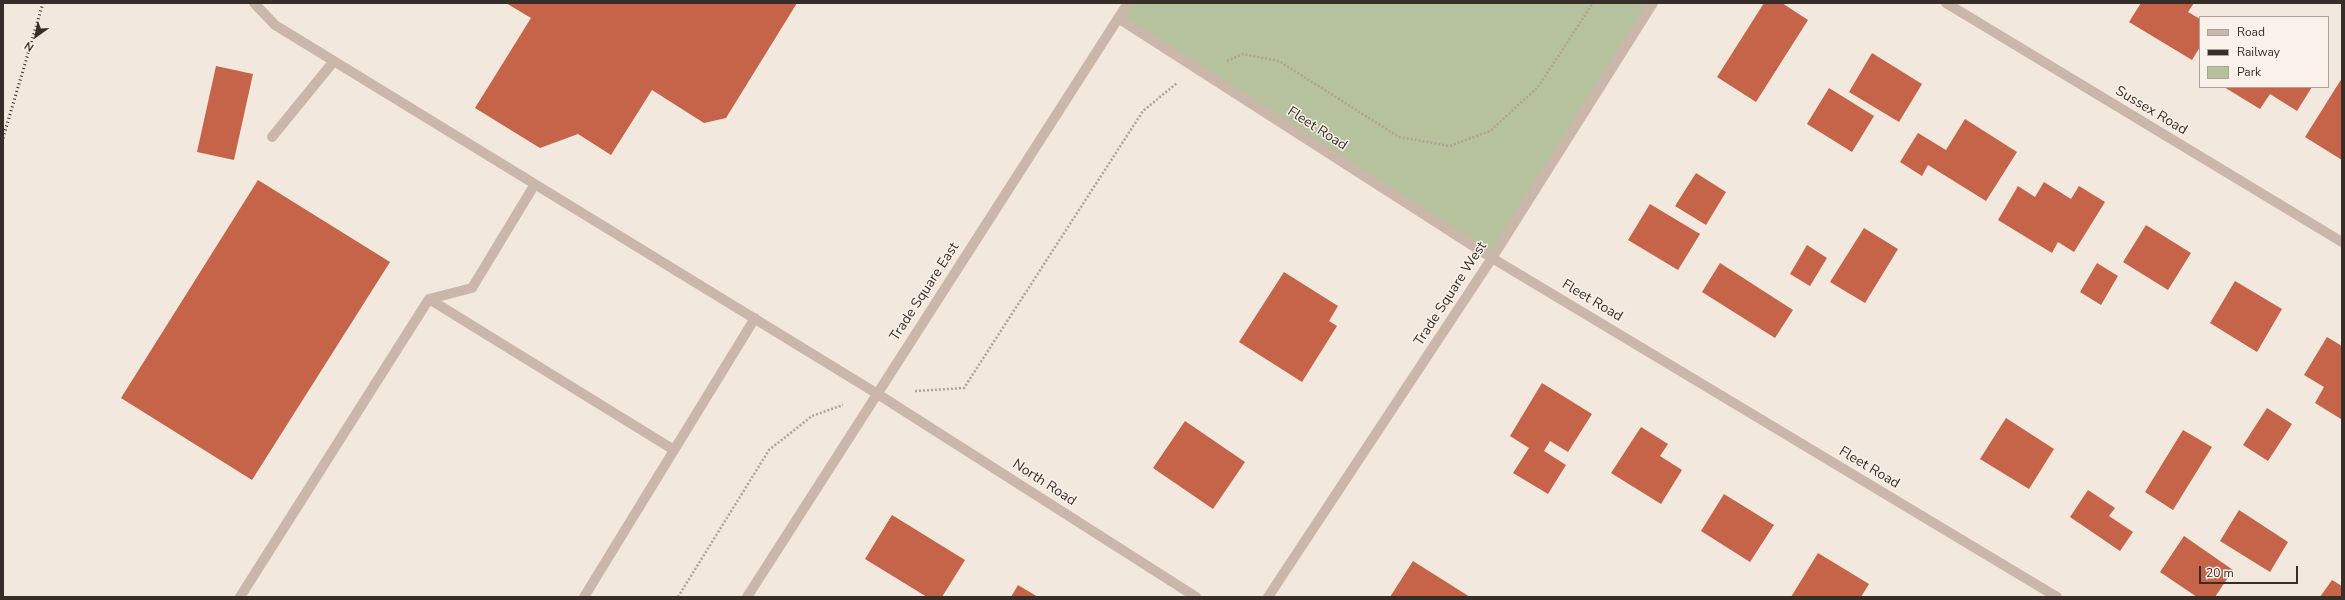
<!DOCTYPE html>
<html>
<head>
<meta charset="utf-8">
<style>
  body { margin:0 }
  #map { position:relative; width:2345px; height:600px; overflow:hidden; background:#f2e8dd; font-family:"Nunito Sans",sans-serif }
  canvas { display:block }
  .frame { position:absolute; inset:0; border:4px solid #372d29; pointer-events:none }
  .legend { position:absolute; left:2199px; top:16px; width:130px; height:72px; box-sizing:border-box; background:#faf2ea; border:1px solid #aca39d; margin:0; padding:5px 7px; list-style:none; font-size:12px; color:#372d29 }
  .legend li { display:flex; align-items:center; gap:8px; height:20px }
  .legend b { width:20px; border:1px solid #aca39d }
  .north { position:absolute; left:16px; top:16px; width:40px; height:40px; -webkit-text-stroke:3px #faf2ea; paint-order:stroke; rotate:213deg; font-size:11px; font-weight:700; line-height:16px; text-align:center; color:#372d29 }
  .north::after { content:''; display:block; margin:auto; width:14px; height:18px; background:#372d29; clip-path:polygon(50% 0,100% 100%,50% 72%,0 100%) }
  .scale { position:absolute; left:2199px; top:566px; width:99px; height:18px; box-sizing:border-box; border:2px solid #372d29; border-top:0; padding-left:5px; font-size:12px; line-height:14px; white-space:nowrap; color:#372d29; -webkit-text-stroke:3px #faf2ea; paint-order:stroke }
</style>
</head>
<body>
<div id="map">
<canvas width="2345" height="600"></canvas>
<div class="frame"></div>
<ul class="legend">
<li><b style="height:5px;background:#cab7a9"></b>Road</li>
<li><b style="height:5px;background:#372d29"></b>Railway</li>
<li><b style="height:11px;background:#b6c19d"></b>Park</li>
</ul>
<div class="north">N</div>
<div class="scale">20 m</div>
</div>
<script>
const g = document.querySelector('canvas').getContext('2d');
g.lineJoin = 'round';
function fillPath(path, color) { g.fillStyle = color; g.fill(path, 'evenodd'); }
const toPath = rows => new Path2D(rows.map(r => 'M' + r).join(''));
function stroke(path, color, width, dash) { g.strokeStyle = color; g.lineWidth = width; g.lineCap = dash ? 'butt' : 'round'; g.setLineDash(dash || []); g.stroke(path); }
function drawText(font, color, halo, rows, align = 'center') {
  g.font = font + ' "Nunito Sans",sans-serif'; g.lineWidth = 3; g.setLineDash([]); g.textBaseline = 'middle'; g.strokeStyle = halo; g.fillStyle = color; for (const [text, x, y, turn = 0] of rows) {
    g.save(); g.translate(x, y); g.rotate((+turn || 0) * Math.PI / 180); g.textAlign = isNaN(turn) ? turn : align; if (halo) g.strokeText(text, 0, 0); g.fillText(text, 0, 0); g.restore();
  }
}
fillPath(toPath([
  [1128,3,1653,3,1492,258,1118,18]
]), '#b6c19d');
fillPath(toPath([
  [506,3,797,3,726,118,704,123,652,90,611,155,578,134,540,148,475,108,531,18],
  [1764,3,1782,3,1808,20,1756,102,1717,77],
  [2141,3,2194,3,2188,12,2200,19,2200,47,2192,60,2129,22],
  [1872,53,1922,84,1899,122,1849,92],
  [216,66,253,74,234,160,197,152],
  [2342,78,2342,160,2305,137],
  [2224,87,2312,87,2297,111,2270,94,2260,109],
  [1829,88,1874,116,1852,152,1807,124],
  [1965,119,2017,152,1986,201,1928,165,1922,176,1900,162,1918,133,1946,150],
  [1696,173,1726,192,1706,225,1675,206],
  [258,180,390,262,252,480,121,398],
  [2044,182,2071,199,2079,186,2105,202,2074,252,2058,242,2052,253,1998,220,2018,186,2035,197],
  [1650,204,1700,234,1678,270,1628,240],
  [2146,225,2191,253,2168,290,2123,262],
  [1864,228,1898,249,1865,303,1830,282],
  [1807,245,1827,258,1810,286,1790,274],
  [1720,263,1793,310,1775,338,1702,292],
  [2097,263,2118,276,2101,305,2080,292],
  [1284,272,1338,306,1329,321,1337,326,1302,382,1239,342],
  [2235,281,2282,309,2257,352,2210,323],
  [2327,337,2342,346,2341,419,2315,403,2324,387,2304,375],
  [1542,383,1592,414,1568,452,1550,441,1544,451,1566,465,1548,494,1513,473,1529,448,1510,436],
  [2267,408,2292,424,2268,461,2243,445],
  [2006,418,2054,449,2029,489,1980,459],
  [1185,421,1245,462,1213,509,1153,468],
  [1641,427,1668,444,1660,456,1682,470,1661,504,1611,473],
  [2183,430,2212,447,2173,510,2145,492],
  [2088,490,2115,508,2109,516,2133,532,2120,551,2070,517],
  [1724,494,1774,525,1750,562,1701,531],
  [2239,510,2288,542,2270,572,2220,541],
  [892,515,965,560,942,597,927,597,865,559],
  [2184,536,2233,570,2215,597,2197,597,2160,572],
  [1818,553,1869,584,1861,597,1791,597],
  [1413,561,1470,597,1390,597],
  [2332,580,2342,586,2342,597,2320,597],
  [1018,585,1038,597,1011,597]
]), '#c56449');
stroke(toPath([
  [1227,61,1243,54,1279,61,1399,137,1450,146,1490,131,1538,87,1593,3],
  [915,391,964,388,1143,111,1177,83],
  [678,597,769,450,812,416,843,405]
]), '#b6a193', 2.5, [2, 2]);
stroke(toPath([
  [254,3,275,25,876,393],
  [272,137,334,61],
  [429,299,674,450],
  [240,597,429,299,472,288,535,184],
  [584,597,755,318]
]), '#cab7a9', 10);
stroke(toPath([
  [1946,3,2342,242],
  [1118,18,1492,258,2057,597],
  [876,393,1196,597],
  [747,597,1128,3],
  [1268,597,1492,258,1653,3]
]), '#cab7a9', 10);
stroke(toPath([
  [3,138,43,3]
]), '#372d29', 3, [1, 3]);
drawText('14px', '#372d29', '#faf2ea', [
  ["Sussex Road",2151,111,31],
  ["Fleet Road",1317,129,33],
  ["Trade Square East",925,292,-57],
  ["Trade Square West",1451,294,-57],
  ["Fleet Road",1592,301,31],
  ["Fleet Road",1869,468,31],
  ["North Road",1044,483,33]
]);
</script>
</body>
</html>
